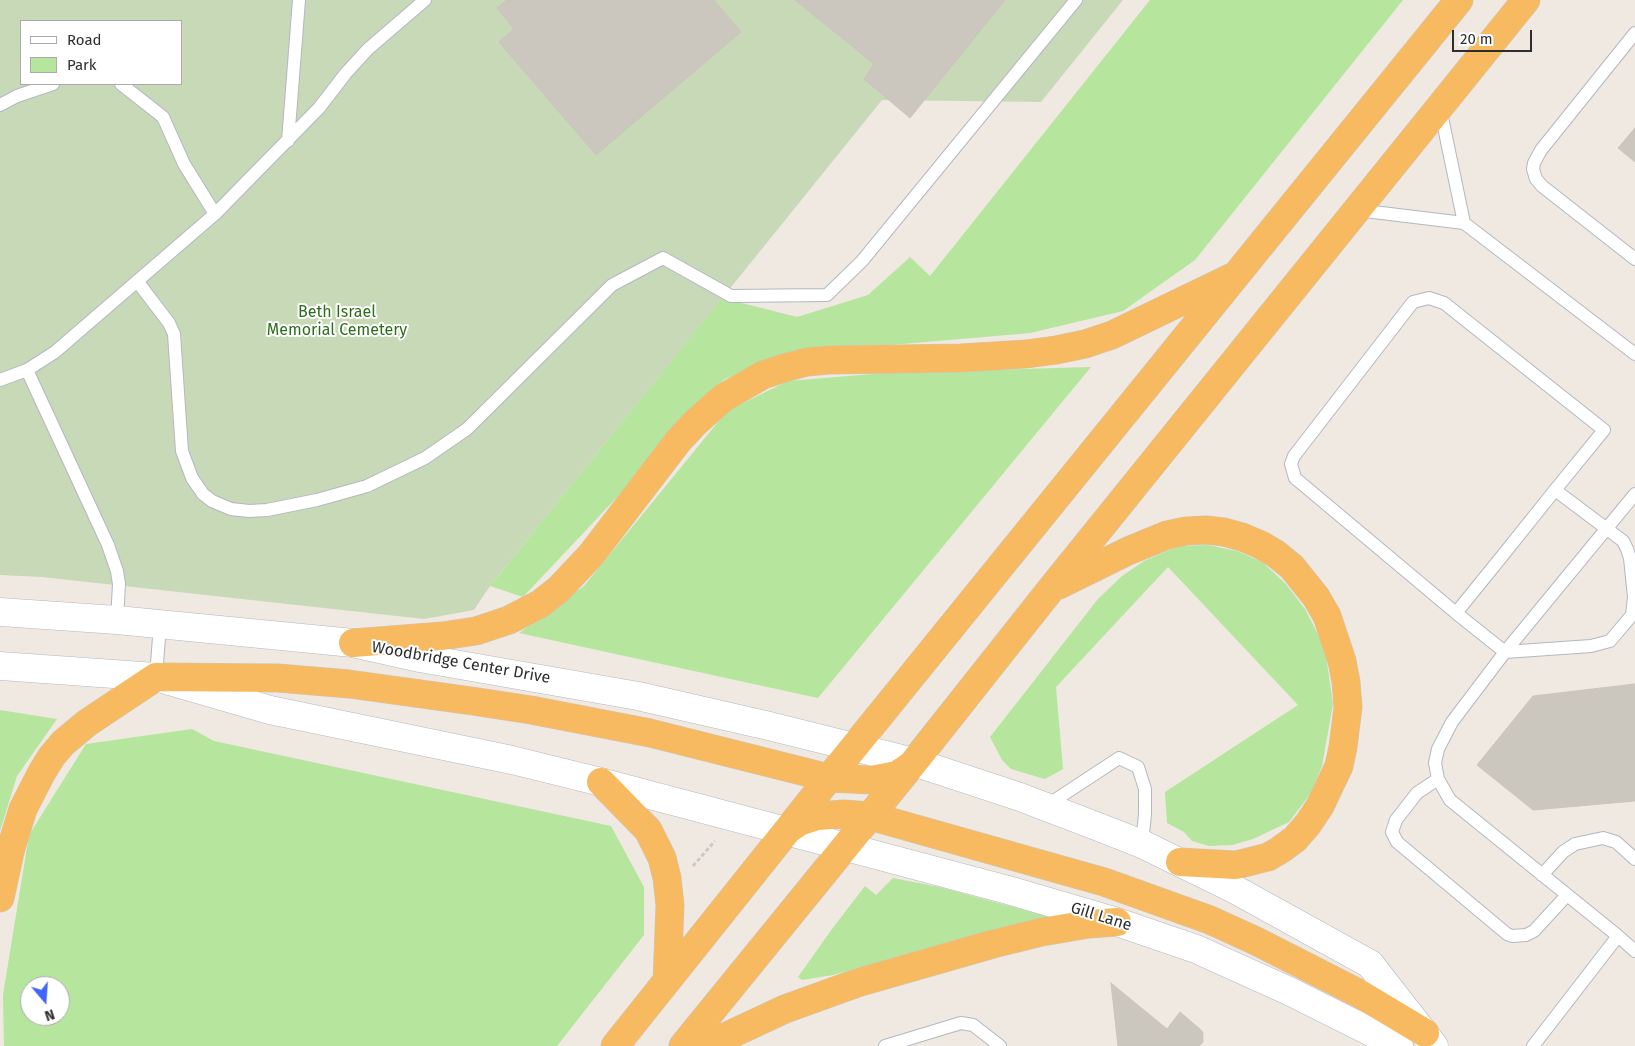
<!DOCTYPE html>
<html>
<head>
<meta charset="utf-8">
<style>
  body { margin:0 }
  #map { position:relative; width:1635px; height:1046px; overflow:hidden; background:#efe9e1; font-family:"Fira Sans",sans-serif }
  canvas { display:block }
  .legend { position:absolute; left:20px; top:20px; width:162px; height:65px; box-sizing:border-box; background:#fff; border:1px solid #ababab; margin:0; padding:6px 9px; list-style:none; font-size:15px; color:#2e2e2e }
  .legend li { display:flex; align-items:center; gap:10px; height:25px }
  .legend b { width:25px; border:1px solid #ababab }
  .north { position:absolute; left:20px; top:976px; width:50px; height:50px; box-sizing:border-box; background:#fff; border:1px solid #ababab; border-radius:50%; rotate:162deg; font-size:14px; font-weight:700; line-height:20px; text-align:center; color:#2e2e2e }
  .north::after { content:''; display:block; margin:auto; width:18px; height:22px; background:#4264fb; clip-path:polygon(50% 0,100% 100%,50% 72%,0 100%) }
  .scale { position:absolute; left:1452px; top:30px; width:80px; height:22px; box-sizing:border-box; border:2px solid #2e2e2e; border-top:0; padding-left:6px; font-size:15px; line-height:18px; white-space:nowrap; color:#2e2e2e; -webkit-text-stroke:4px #fff; paint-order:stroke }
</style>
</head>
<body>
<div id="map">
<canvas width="1635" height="1046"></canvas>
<ul class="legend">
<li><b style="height:6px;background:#fff"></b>Road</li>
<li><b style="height:14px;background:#b6e59e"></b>Park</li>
</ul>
<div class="north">N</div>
<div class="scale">20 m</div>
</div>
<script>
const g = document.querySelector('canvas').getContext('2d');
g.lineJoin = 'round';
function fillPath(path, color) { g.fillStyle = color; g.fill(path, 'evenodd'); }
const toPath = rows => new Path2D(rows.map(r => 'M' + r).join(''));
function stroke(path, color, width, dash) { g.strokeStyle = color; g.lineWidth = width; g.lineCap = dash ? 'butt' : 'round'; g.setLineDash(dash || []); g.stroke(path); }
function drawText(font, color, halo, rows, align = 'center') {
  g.font = font + ' "Fira Sans",sans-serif'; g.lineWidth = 4; g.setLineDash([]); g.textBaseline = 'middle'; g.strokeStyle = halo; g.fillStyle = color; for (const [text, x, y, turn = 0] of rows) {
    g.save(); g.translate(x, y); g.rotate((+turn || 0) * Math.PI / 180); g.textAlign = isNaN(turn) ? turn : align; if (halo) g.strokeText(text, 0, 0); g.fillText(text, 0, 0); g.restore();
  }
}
fillPath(toPath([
  [1150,0,1403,0,1195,260,1123,311,1030,333,787,354,725,379,678,422,636,477,523,597,490,586,722,298,797,317,868,295,910,257,930,276],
  [1091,367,818,698,519,633,584,586,727,411,788,381,885,373],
  [1208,545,1237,551,1262,562,1285,583,1305,609,1325,648,1333,704,1322,766,1311,793,1289,822,1253,839,1232,845,1209,846,1192,841,1184,832,1167,823,1165,792,1298,705,1168,567,1056,687,1063,769,1045,779,1011,769,1002,760,990,737,1098,599,1122,576,1144,561,1178,546],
  [0,710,57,719,17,776,0,831],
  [192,729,214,741,611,826,644,887,644,935,557,1046,4,1046,3,995,29,835,86,744],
  [30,986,60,986,60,1016,30,1016],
  [893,878,939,887,1054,918,1005,927,833,975,802,980,798,977,832,929,865,886,876,895]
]), '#b6e59e');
fillPath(toPath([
  [0,0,1123,0,1041,102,882,100,490,586,474,610,424,619,42,577,0,575],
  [21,21,181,21,181,84,21,84]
]), '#c8d9b8');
const building = toPath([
  [507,0,714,0,741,32,596,155,499,42,514,29,497,8,507,0],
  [795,0,1005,0,910,118,864,79,874,64,795,0],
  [1635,128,1635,162,1618,148,1635,128],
  [1635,684,1635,801,1533,810,1477,765,1533,696,1635,684],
  [1111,983,1167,1029,1180,1012,1201,1030,1203,1033,1203,1042,1199,1046,1118,1046,1111,983]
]);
fillPath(building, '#cbc7bf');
stroke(building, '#cbc5ba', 1);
const service = toPath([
  [1635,33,1541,150,1534,163,1533,169,1536,179,1542,186,1635,259],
  [121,84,163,117,184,164,215,214],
  [0,105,17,96,53,84],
  [1440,108,1464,223],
  [288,141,299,0],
  [1357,210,1464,223,1635,354],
  [137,281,169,323,174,334,182,451,192,478,203,494,212,501,231,509,249,511,267,510,317,500,367,486,425,458,467,429,612,285,663,258,731,296,827,295,862,261,1076,0],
  [27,370,108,545,117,571,119,584,117,620],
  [0,380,27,370,55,352,215,214,319,108,346,73,368,49,425,0],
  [1456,613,1503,555,1555,490,1604,430,1444,303,1429,298,1413,302,1294,456,1291,464,1295,478,1456,613,1505,652,1591,646,1610,641,1632,615,1634,597,1630,558,1627,549,1623,541,1555,490],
  [156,677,160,624],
  [1438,779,1417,793,1396,820,1392,832,1397,842,1507,934,1512,936,1526,935,1534,931,1567,895],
  [1046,806,1119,758,1138,767,1145,789,1145,814,1142,844],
  [1542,875,1563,852,1575,844,1603,838,1616,842,1635,859],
  [1618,936,1635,951],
  [885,1046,961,1023,973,1025,1000,1046],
  [1533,1046,1618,936,1450,800,1438,779,1435,763,1438,749,1452,722,1505,652,1635,494]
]);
const tertiary = toPath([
  [0,612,117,620,353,643,420,658,638,696,769,726,914,762,1020,797,1096,826,1142,844,1236,890,1370,964,1434,1046],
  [0,666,156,677,270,710,512,760,601,782,1008,890,1117,922,1196,949,1289,991,1399,1046]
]);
const trunk = toPath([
  [1059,585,1128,551,1167,535,1186,531,1206,530,1224,532,1242,537,1261,545,1276,554,1292,567,1316,597,1327,616,1342,661,1346,682,1348,707,1343,747,1339,766,1320,806,1308,824,1295,839,1280,850,1268,857,1236,865,1180,862],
  [353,643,442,636,476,631,509,620,540,604,559,589,591,555,679,440,695,423,723,398,763,375,784,368,807,362,830,360,961,358,1026,354,1056,350,1085,344,1112,335,1230,278],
  [601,782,648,830,662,858,667,878,670,905,667,981],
  [789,829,799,822,817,816,844,814,870,816,1104,882,1210,920,1256,941,1360,994,1425,1033],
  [0,898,11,848,23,809,42,772,52,756,63,743,87,723,156,677,278,678,349,684,472,701,531,710,650,733,829,778,871,780,897,775,910,766],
  [615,1046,829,778,1459,0],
  [683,1046,914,762,1051,589,1526,0],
  [706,1046,785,1009,857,983,993,944,1042,932,1089,924,1117,922]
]);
stroke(service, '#b4b7c1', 14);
stroke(tertiary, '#b4b7c1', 29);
stroke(trunk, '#c9c9c9', 29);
stroke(toPath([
  [693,866,715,841]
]), '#c9c9c9', 3, [4, 2.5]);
stroke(service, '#fff', 12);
stroke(tertiary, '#fff', 28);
stroke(trunk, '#f8ba60', 28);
drawText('16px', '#2c6e1b', '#fff', [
  ["Beth Israel",337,313],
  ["Memorial Cemetery",337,331]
]);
drawText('16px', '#2e2e2e', '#fff', [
  ["Woodbridge Center Drive",461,663,10],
  ["Gill Lane",1101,917,17]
]);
</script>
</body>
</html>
